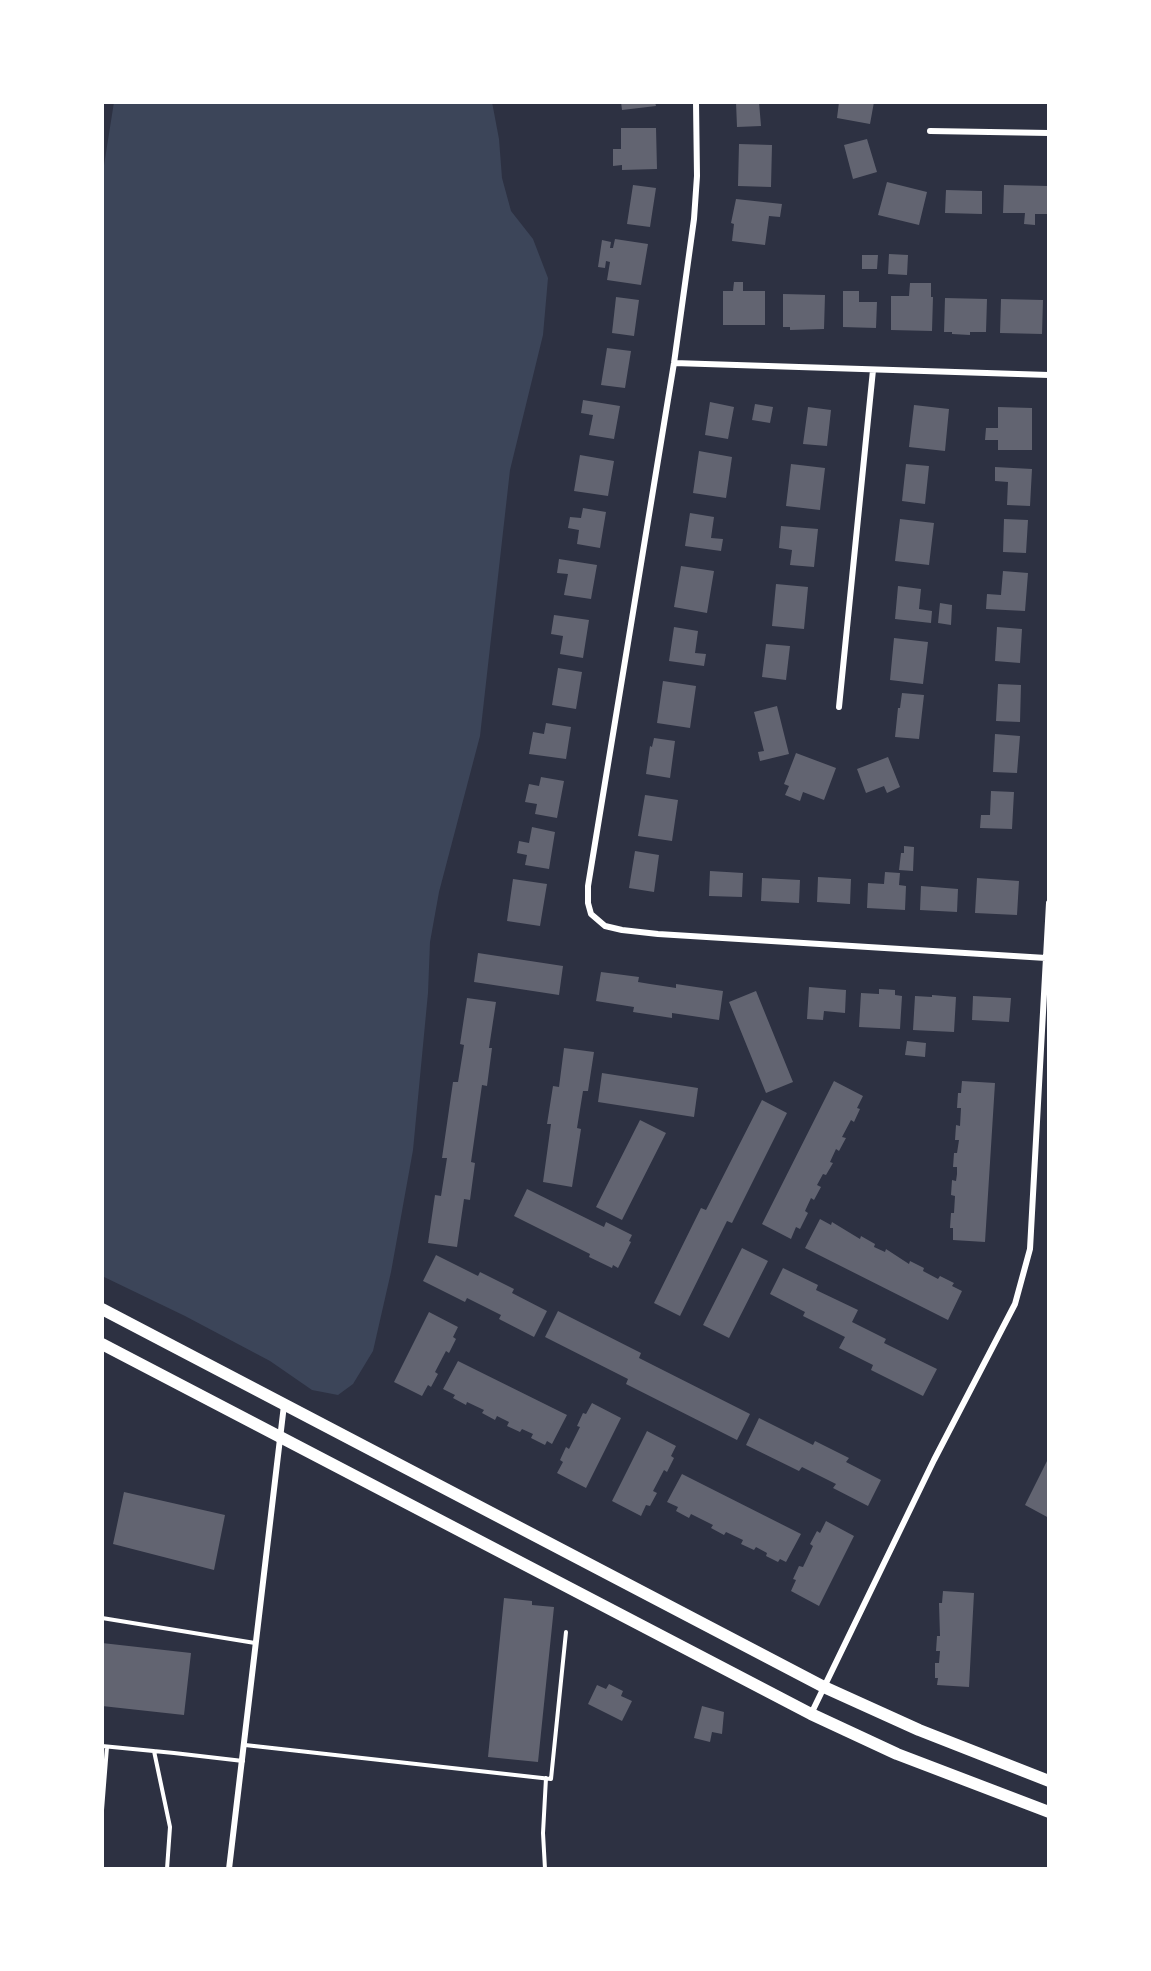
<!DOCTYPE html>
<html>
<head>
<meta charset="utf-8">
<style>
  body { margin:0 }
  #map { position:relative; width:1151px; height:1971px; overflow:hidden; background:#2d3142; font-family:"Titillium Web",sans-serif }
  canvas { display:block }
  .frame { position:absolute; inset:0; border:104px solid #fff; pointer-events:none }
</style>
</head>
<body>
<div id="map">
<canvas width="1151" height="1971"></canvas>
<div class="frame"></div>
</div>
<script>
const g = document.querySelector('canvas').getContext('2d');
g.lineJoin = 'round';
function fillPath(path, color) { g.fillStyle = color; g.fill(path, 'evenodd'); }
const toPath = rows => new Path2D(rows.map(r => 'M' + r).join(''));
function stroke(path, color, width, dash) { g.strokeStyle = color; g.lineWidth = width; g.lineCap = dash ? 'butt' : 'round'; g.setLineDash(dash || []); g.stroke(path); }
fillPath(toPath([
  [114,102,492,102,499,139,502,178,511,211,533,239,548,278,543,335,510,470,480,736,439,892,430,942,428,993,413,1150,391,1272,373,1351,353,1384,338,1395,312,1390,270,1361,185,1316,102,1276,102,178]
]), '#3c4559');
fillPath(toPath([
  [621,102,655,102,656,106,622,110],
  [736,102,759,102,761,126,737,127],
  [839,102,874,102,870,124,837,118],
  [621,128,656,128,657,169,622,170,622,165,613,166,613,149,621,149],
  [867,139,877,172,853,179,844,145],
  [739,144,772,145,771,187,738,186],
  [887,182,927,192,919,225,878,215],
  [633,185,656,188,650,227,627,224],
  [1004,185,1048,186,1047,214,1035,214,1035,225,1024,224,1025,213,1003,213],
  [946,190,982,191,982,214,945,213],
  [736,199,782,204,780,217,769,216,765,245,732,241,734,224,731,223],
  [615,239,648,244,641,285,607,280,610,262,606,261,605,268,598,267,602,240,611,242,610,248,613,248],
  [889,254,908,255,907,275,888,274],
  [862,255,878,255,877,269,862,269],
  [734,282,743,282,743,291,765,291,765,325,723,325,723,291,733,291],
  [910,283,931,283,931,297,933,297,932,331,891,330,891,296,909,296],
  [843,291,859,291,859,302,877,302,876,328,843,327],
  [783,294,825,295,824,329,790,330,790,327,783,327],
  [616,297,639,300,634,336,612,333],
  [945,298,987,299,986,332,970,332,970,335,952,334,952,332,944,332],
  [1001,299,1043,300,1042,334,1000,333],
  [607,348,631,351,625,388,601,385],
  [583,400,620,406,614,439,589,435,593,415,581,413],
  [710,402,734,407,728,439,705,435],
  [755,404,773,407,770,423,752,420],
  [914,405,949,409,945,451,909,447],
  [808,407,831,410,827,446,803,444],
  [998,407,1032,408,1032,450,998,450,998,440,985,440,986,428,998,428],
  [699,451,732,457,726,498,693,493],
  [580,455,614,461,608,496,574,491],
  [791,464,825,468,820,510,786,506],
  [906,464,929,466,925,504,902,501],
  [995,467,1032,469,1030,506,1007,505,1008,482,995,481],
  [583,508,606,512,600,548,577,544,579,530,568,528,570,517,581,518],
  [690,513,714,517,711,538,723,539,721,551,685,546],
  [900,519,934,523,929,565,895,561],
  [1004,519,1028,520,1026,553,1003,552],
  [781,526,818,529,814,567,790,565,792,550,779,548],
  [559,559,597,565,591,599,564,595,568,574,557,573],
  [681,566,714,571,707,613,674,607],
  [1003,571,1028,573,1025,611,986,609,987,594,1001,595],
  [776,584,808,587,804,629,772,626],
  [898,586,921,589,919,609,932,611,931,623,895,619],
  [940,603,952,605,951,625,938,623],
  [554,615,589,620,583,658,560,654,563,636,551,634],
  [674,627,698,631,695,653,706,654,704,666,669,661],
  [997,627,1022,629,1020,663,995,661],
  [894,638,928,642,923,684,890,680],
  [766,644,790,646,786,680,762,677],
  [558,668,582,672,576,709,552,705],
  [663,681,696,686,690,728,657,723],
  [998,684,1021,685,1020,722,996,721],
  [902,693,924,695,919,739,895,737,898,708,900,708],
  [777,706,789,754,760,761,758,752,764,751,754,712],
  [546,723,571,727,566,759,529,754,533,732,544,734],
  [995,734,1020,736,1017,773,993,772],
  [654,738,675,741,670,778,646,774,650,746,652,747],
  [796,753,836,768,824,800,803,792,800,801,785,795,789,786,784,784],
  [888,757,900,787,887,793,884,786,866,793,857,769],
  [541,777,564,781,557,818,535,814,537,804,525,802,529,784,539,786],
  [991,791,1014,792,1012,829,980,828,981,815,990,815],
  [645,795,678,800,672,841,638,836],
  [532,827,555,832,549,869,525,865,527,855,517,853,519,841,529,843],
  [904,846,914,847,913,871,899,870,901,853,904,853],
  [635,851,659,855,654,892,629,888],
  [710,871,743,873,742,897,709,896],
  [885,872,900,873,899,885,906,886,905,910,867,908,868,883,884,884],
  [818,877,851,879,850,904,817,902],
  [762,878,800,880,799,903,761,901],
  [977,878,1019,881,1017,915,975,913],
  [513,879,547,884,540,926,507,921],
  [921,886,958,889,957,912,920,910],
  [478,953,563,966,559,995,474,982],
  [601,972,639,977,638,982,650,984,676,988,676,984,723,991,719,1020,672,1013,672,1018,633,1012,634,1007,596,1001],
  [809,987,846,990,845,1013,824,1011,823,1020,807,1019],
  [879,989,895,990,895,995,902,996,900,1029,859,1027,861,993,879,994],
  [756,991,793,1082,766,1093,729,1002],
  [932,995,956,997,954,1032,913,1030,915,996,932,997],
  [973,996,1011,998,1009,1022,972,1020],
  [467,998,496,1002,489,1048,492,1048,487,1086,482,1085,471,1162,475,1163,470,1200,464,1199,457,1247,428,1243,435,1195,441,1196,447,1158,442,1158,453,1082,458,1082,464,1045,460,1044],
  [907,1041,926,1043,925,1057,905,1055],
  [564,1048,594,1052,588,1091,583,1091,577,1128,581,1129,572,1187,543,1182,551,1124,547,1124,553,1086,559,1087],
  [602,1073,698,1088,694,1117,598,1102],
  [834,1081,863,1096,857,1108,860,1109,854,1122,851,1120,842,1137,846,1138,839,1151,836,1149,830,1162,833,1163,826,1175,823,1174,817,1185,821,1187,814,1200,811,1198,805,1211,808,1213,800,1229,796,1227,791,1239,762,1224],
  [962,1081,995,1083,985,1242,953,1240,953,1228,950,1228,951,1213,954,1213,955,1196,951,1195,952,1180,956,1181,957,1174,957,1167,953,1167,954,1153,957,1153,959,1140,955,1140,956,1125,960,1126,961,1108,957,1108,958,1093,961,1093],
  [762,1100,787,1113,732,1223,727,1221,680,1316,654,1303,701,1208,706,1210],
  [640,1120,666,1133,622,1220,596,1207],
  [527,1189,604,1227,606,1222,632,1235,629,1241,631,1242,618,1268,613,1265,612,1268,589,1257,590,1254,514,1216],
  [820,1219,831,1225,832,1222,860,1239,861,1236,875,1244,874,1247,885,1252,886,1249,909,1264,910,1261,924,1268,923,1271,938,1279,940,1276,954,1283,952,1286,962,1291,948,1320,805,1248],
  [742,1248,768,1261,729,1338,703,1325],
  [436,1255,478,1276,480,1272,514,1289,512,1293,547,1311,534,1337,499,1319,501,1315,467,1298,465,1302,423,1281],
  [783,1268,818,1285,816,1290,858,1310,852,1322,886,1339,884,1343,937,1369,923,1396,871,1370,873,1365,839,1348,845,1337,803,1316,805,1312,770,1294],
  [558,1311,641,1353,639,1358,750,1414,737,1440,626,1384,628,1379,545,1337],
  [429,1312,458,1327,453,1337,456,1339,449,1353,446,1351,435,1372,438,1374,431,1387,428,1385,422,1396,394,1382],
  [458,1361,567,1415,552,1444,547,1441,545,1445,531,1438,533,1434,522,1429,520,1432,507,1426,509,1422,497,1416,495,1420,482,1413,484,1410,467,1402,466,1405,453,1398,455,1395,443,1389],
  [592,1403,621,1418,586,1488,557,1473,563,1462,560,1460,566,1447,569,1449,580,1427,577,1426,583,1413,586,1414],
  [759,1418,813,1445,815,1441,849,1458,846,1462,881,1480,868,1506,833,1488,836,1484,802,1467,799,1471,746,1445],
  [647,1431,676,1446,671,1456,674,1458,667,1472,664,1470,653,1491,657,1493,650,1506,646,1505,641,1516,612,1501],
  [1049,1457,1049,1518,1025,1505],
  [682,1474,801,1534,786,1562,780,1559,778,1562,766,1556,767,1553,756,1547,754,1550,741,1544,743,1540,726,1532,724,1535,711,1528,713,1525,691,1514,689,1518,676,1511,678,1507,667,1502],
  [124,1492,225,1515,214,1570,113,1544],
  [826,1521,854,1536,819,1606,791,1591,796,1580,793,1579,799,1566,803,1567,813,1546,810,1544,817,1531,820,1533],
  [943,1591,974,1593,969,1687,937,1685,938,1678,935,1678,935,1663,939,1663,940,1651,936,1651,937,1636,940,1636,939,1603,942,1603],
  [504,1598,532,1601,532,1605,554,1607,538,1762,488,1757],
  [102,1643,191,1653,184,1715,102,1706],
  [609,1684,623,1691,621,1696,632,1701,622,1721,588,1704,597,1685,606,1689],
  [702,1706,724,1712,722,1734,712,1732,710,1742,694,1738]
]), '#626471');
stroke(toPath([
  [102,1618,255,1643],
  [245,1745,551,1779,566,1632],
  [102,1746,174,1753,243,1761],
  [154,1751,170,1827,167,1869],
  [102,1810,107,1747],
  [545,1869,543,1833,546,1778]
]), '#fff', 4);
stroke(toPath([
  [696,102,697,176,694,219,674,363,588,886,588,903,591,914,605,926,622,930,658,934,1046,958],
  [930,131,1049,133],
  [674,363,1049,375],
  [839,707,873,370],
  [811,1714,934,1460,1015,1304,1030,1249,1049,903],
  [229,1869,284,1405]
]), '#fff', 6);
stroke(toPath([
  [102,1309,824,1687,919,1730,1049,1781],
  [102,1344,811,1714,897,1754,1049,1812]
]), '#fff', 12);
</script>
</body>
</html>
